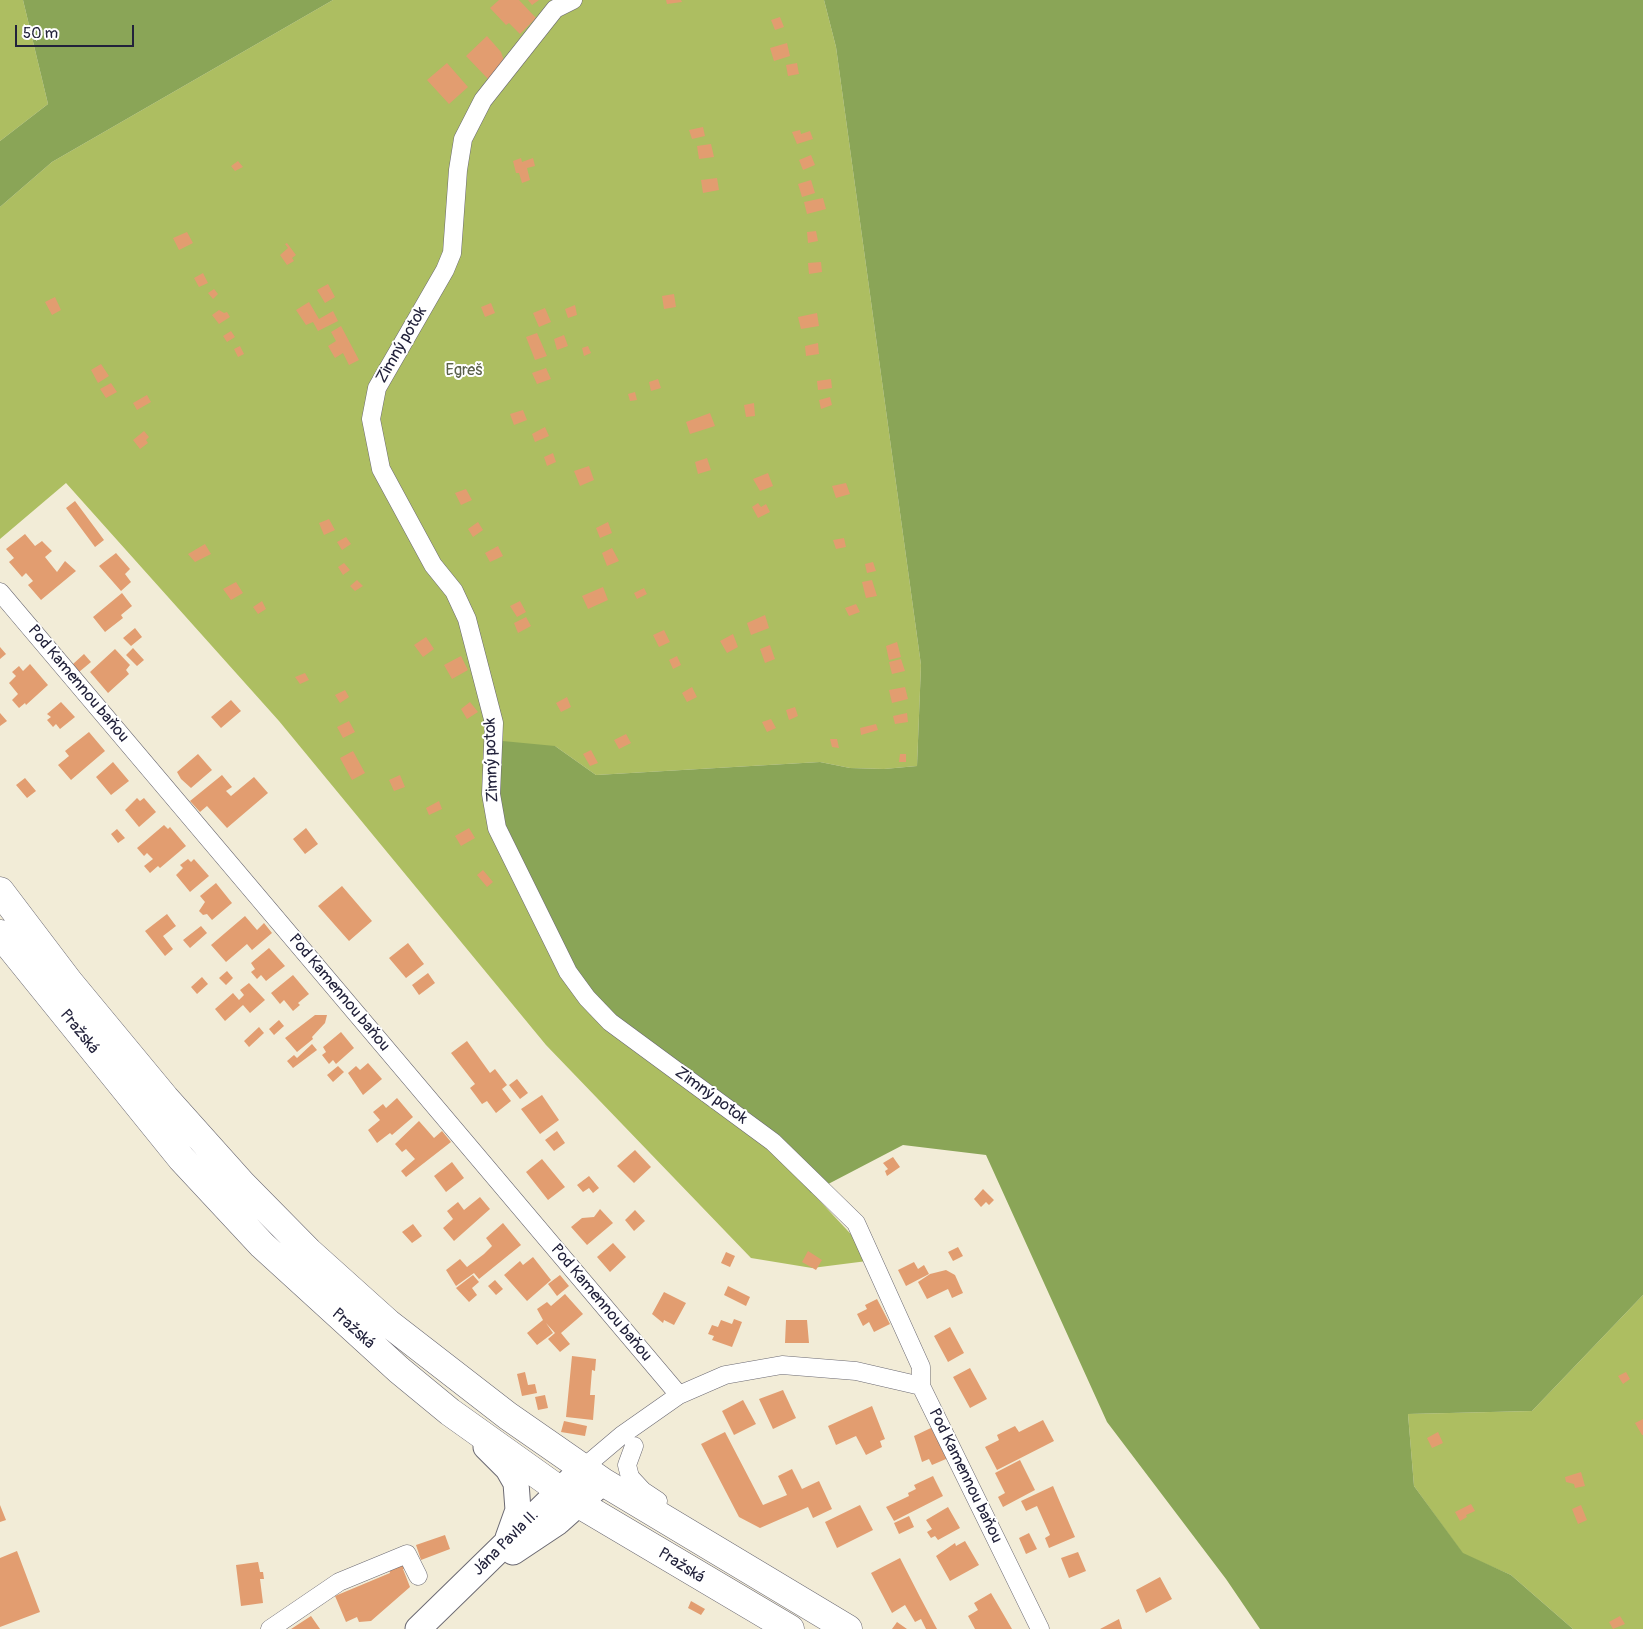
<!DOCTYPE html>
<html>
<head>
<meta charset="utf-8">
<style>
  body { margin:0 }
  #map { position:relative; width:1643px; height:1629px; overflow:hidden; background:#f2ecd7; font-family:Pangolin,sans-serif }
  canvas { display:block }
  .scale { position:absolute; left:15px; top:25px; width:119px; height:22px; box-sizing:border-box; border:2px solid #22223b; border-top:0; padding-left:6px; font-size:15px; line-height:18px; white-space:nowrap; color:#22223b; -webkit-text-stroke:4px #fff; paint-order:stroke }
</style>
</head>
<body>
<div id="map">
<canvas width="1643" height="1629"></canvas>
<div class="scale">50 m</div>
</div>
<script>
const g = document.querySelector('canvas').getContext('2d');
g.lineJoin = 'round';
function fillPath(path, color) { g.fillStyle = color; g.fill(path, 'evenodd'); }
const toPath = rows => new Path2D(rows.map(r => 'M' + r).join(''));
function stroke(path, color, width, dash) { g.strokeStyle = color; g.lineWidth = width; g.lineCap = dash ? 'butt' : 'round'; g.setLineDash(dash || []); g.stroke(path); }
function drawText(font, color, halo, rows, align = 'center') {
  g.font = font + ' Pangolin,sans-serif'; g.lineWidth = 4; g.setLineDash([]); g.textBaseline = 'middle'; g.strokeStyle = halo; g.fillStyle = color; for (const [text, x, y, turn = 0] of rows) {
    g.save(); g.translate(x, y); g.rotate((+turn || 0) * Math.PI / 180); g.textAlign = isNaN(turn) ? turn : align; if (halo) g.strokeText(text, 0, 0); g.fillText(text, 0, 0); g.restore();
  }
}
fillPath(toPath([
  [0,0,23,0,48,104,0,141],
  [333,0,824,0,836,47,921,665,917,766,884,769,850,768,820,762,596,775,555,746,721,1095,875,1260,812,1268,751,1258,546,1045,279,721,66,483,0,539,0,207,52,162],
  [1643,1295,1643,1629,1573,1629,1511,1575,1463,1554,1414,1486,1408,1414,1532,1411]
]), '#adbe61');
fillPath(toPath([
  [23,0,333,0,52,162,0,207,0,141,48,104],
  [824,0,1643,0,1643,1295,1532,1411,1408,1414,1414,1486,1463,1553,1511,1575,1573,1629,1260,1629,1226,1579,1107,1422,986,1155,903,1145,811,1193,721,1095,631,1034,553,957,497,822,492,740,555,746,596,775,820,762,850,768,884,769,917,766,921,665,836,47]
]), '#8aa557');
fillPath(toPath([
  [499,0,519,0,536,18,520,34,509,23,506,25,490,8],
  [528,0,539,0,532,5],
  [666,0,681,0,682,2,667,4],
  [780,17,784,27,775,30,771,20],
  [487,36,501,52,504,61,488,79,466,56],
  [787,43,790,56,774,61,770,48],
  [447,63,468,87,449,104,427,80],
  [797,63,799,74,788,76,786,65],
  [703,127,705,136,692,139,689,130],
  [800,130,801,134,810,131,813,139,797,144,792,132],
  [711,144,714,157,699,159,697,146],
  [811,155,815,165,803,170,799,160],
  [521,158,522,162,533,158,535,166,527,168,530,180,522,183,519,173,516,173,513,161],
  [238,161,243,167,235,171,231,166],
  [717,178,719,190,703,193,701,180],
  [811,180,815,193,802,197,798,184],
  [823,198,826,209,807,214,804,202],
  [816,231,818,241,808,243,807,232],
  [187,232,193,243,179,250,173,238],
  [287,243,296,255,292,258,294,261,287,265,280,255,288,248,285,244],
  [821,262,822,272,809,274,808,263],
  [203,273,208,283,199,287,194,278],
  [328,284,335,297,325,303,317,290],
  [214,289,218,294,213,299,208,293],
  [674,294,676,307,664,309,662,296],
  [55,297,61,310,52,315,45,302],
  [309,302,319,319,333,311,338,321,318,331,313,322,306,325,296,310],
  [491,303,495,313,485,317,481,307],
  [575,305,577,315,568,318,565,309],
  [545,308,551,322,539,327,533,313],
  [219,310,224,313,227,312,230,317,219,324,212,315],
  [817,313,819,326,801,329,798,317],
  [341,326,359,360,349,365,343,353,335,358,328,346,336,341,331,332],
  [231,331,235,337,227,342,223,336],
  [537,333,547,356,535,360,526,337],
  [564,335,568,346,557,350,554,339],
  [818,343,819,354,806,356,805,346],
  [240,346,244,354,238,357,234,349],
  [588,346,591,353,584,356,582,348],
  [101,364,109,376,98,383,91,370],
  [546,368,551,379,537,384,532,373],
  [658,379,661,388,651,391,649,382],
  [831,379,832,388,818,390,817,381],
  [111,383,117,392,106,398,100,389],
  [635,392,637,400,630,401,628,394],
  [147,395,151,402,137,410,133,403],
  [830,397,832,405,821,409,819,400],
  [754,403,755,416,746,417,744,405],
  [523,410,527,420,514,425,510,414],
  [710,413,715,426,690,434,686,422],
  [545,427,549,436,535,442,532,434],
  [144,431,149,437,146,440,148,443,140,449,133,440],
  [553,453,556,462,547,466,544,457],
  [707,458,711,470,698,474,695,462],
  [589,466,594,480,580,486,574,471],
  [768,473,773,486,760,491,753,479],
  [846,483,850,494,836,498,832,486],
  [466,489,472,500,461,505,455,493],
  [75,501,104,540,95,547,66,508],
  [758,503,761,507,766,504,770,512,758,518,752,507],
  [329,519,335,530,324,535,319,523],
  [478,522,483,530,473,537,468,529],
  [608,522,612,533,600,538,596,528],
  [25,534,35,546,42,541,52,551,45,557,57,572,65,561,76,571,41,600,28,585,33,581,26,573,22,577,9,562,14,558,6,549],
  [346,537,351,544,342,550,337,542],
  [844,538,846,547,836,549,833,540],
  [205,544,211,554,195,562,188,554],
  [498,546,503,556,490,562,485,553],
  [612,548,619,561,607,566,602,553],
  [116,553,130,569,125,574,131,582,121,591,99,566],
  [873,562,876,571,867,573,865,564],
  [344,563,350,570,343,575,338,567],
  [357,580,363,586,355,591,350,586],
  [872,580,877,596,866,598,862,582],
  [236,582,243,593,231,600,223,589],
  [603,587,608,600,588,609,582,596],
  [644,588,647,594,637,599,634,593],
  [122,593,132,606,121,615,123,618,105,632,93,617],
  [262,601,266,609,258,614,253,607],
  [520,601,526,612,517,617,510,606],
  [856,604,860,612,849,616,845,608],
  [765,615,769,628,751,635,747,623],
  [526,617,531,626,518,633,514,623],
  [135,628,142,637,131,646,123,638],
  [664,630,670,642,659,647,653,635],
  [733,634,738,647,727,653,720,641],
  [426,637,434,649,423,657,414,645],
  [897,642,901,657,889,660,886,646],
  [770,645,775,659,765,663,760,649],
  [0,647,6,654,0,659],
  [133,648,144,660,137,666,126,655],
  [115,649,130,665,126,670,129,674,108,693,90,672],
  [84,654,91,662,79,672,73,664],
  [461,656,468,670,452,679,444,665],
  [677,656,681,665,673,669,669,660],
  [901,659,905,671,892,674,889,662],
  [30,664,48,685,26,705,25,703,19,708,12,700,18,694,9,683,16,676,12,672,19,666,23,671],
  [305,673,309,680,300,684,295,677],
  [692,687,697,697,687,702,682,693],
  [905,687,908,699,892,703,889,690],
  [345,690,349,697,340,703,335,695],
  [567,697,571,707,561,712,556,703],
  [231,700,241,711,221,728,211,717],
  [61,702,75,717,60,729,56,724,53,727,47,720,51,717,47,714],
  [470,702,478,712,467,719,461,709],
  [795,707,798,716,789,720,786,710],
  [0,713,7,721,0,726],
  [907,713,908,722,895,724,893,716],
  [771,719,776,728,767,732,762,722],
  [349,721,355,732,343,738,337,727],
  [876,724,878,730,861,735,860,728],
  [89,732,105,751,71,780,58,765,69,756,65,751],
  [626,734,631,743,619,749,614,740],
  [830,739,837,739,839,748,832,747],
  [591,750,598,763,590,766,583,754],
  [353,751,365,773,352,780,340,758],
  [198,754,212,770,191,788,181,779,177,772],
  [900,754,906,754,906,762,899,762],
  [113,762,129,781,111,795,96,777],
  [222,775,232,787,226,791,231,796,254,777,268,793,227,828,207,806,200,812,190,801],
  [400,775,405,787,394,791,389,780],
  [25,778,36,791,27,798,16,785],
  [137,798,140,801,144,798,156,812,139,827,125,810],
  [439,801,442,809,429,815,426,808],
  [164,825,168,829,170,827,186,846,160,868,158,866,150,873,144,866,153,859,147,853,144,856,137,848],
  [306,828,318,844,305,854,293,839],
  [469,828,475,838,461,846,455,836],
  [117,829,125,838,118,843,111,834],
  [188,859,191,862,194,859,209,876,190,892,176,875,183,868,180,865],
  [483,870,493,882,487,887,477,875],
  [216,883,232,903,212,920,207,914,203,915,199,911,205,902,200,896],
  [342,886,372,921,349,941,318,906],
  [167,914,176,926,163,936,173,949,165,956,145,931],
  [245,916,257,930,264,923,272,933,252,950,247,944,226,962,211,945],
  [201,926,207,933,190,948,183,940],
  [408,943,424,964,406,978,389,958],
  [269,948,285,966,266,981,261,975,257,979,251,972,255,969,251,963],
  [227,971,233,978,226,985,219,978],
  [428,973,435,983,419,995,412,985],
  [293,975,309,994,298,1003,300,1005,293,1011,284,1000,280,1004,271,993],
  [202,977,208,984,197,994,191,987],
  [249,983,265,1000,250,1013,243,1005,225,1021,215,1009,233,993,239,1000,244,995,240,990],
  [315,1015,327,1015,325,1023,312,1037,313,1039,297,1052,285,1038],
  [279,1020,284,1026,274,1035,269,1029],
  [259,1027,264,1033,249,1047,244,1041],
  [341,1032,354,1048,336,1064,333,1060,329,1064,322,1055,326,1052,323,1047],
  [467,1041,490,1073,495,1069,507,1085,502,1089,511,1101,496,1113,487,1101,482,1104,470,1088,475,1084,451,1053],
  [312,1044,317,1050,293,1068,287,1061,294,1055,297,1058],
  [368,1063,382,1079,363,1095,348,1073,356,1066,360,1070],
  [338,1066,344,1072,333,1082,327,1075],
  [517,1079,528,1093,520,1099,509,1085],
  [542,1095,559,1120,540,1134,521,1109],
  [397,1098,413,1117,392,1135,390,1133,377,1143,368,1130,380,1120,373,1112,383,1104,386,1108],
  [419,1121,434,1138,442,1131,451,1142,406,1177,401,1171,415,1159,406,1149,402,1152,395,1144],
  [557,1131,565,1143,554,1151,545,1140],
  [635,1150,651,1167,634,1183,617,1166],
  [893,1157,900,1167,887,1176,885,1171,888,1169,883,1163],
  [542,1159,565,1187,548,1200,526,1172],
  [452,1162,464,1178,446,1192,434,1176],
  [589,1176,599,1188,593,1193,589,1188,583,1192,577,1185],
  [983,1189,994,1200,989,1205,986,1202,981,1207,974,1199],
  [480,1197,490,1209,454,1241,443,1228,453,1219,447,1211,458,1202,464,1210],
  [600,1209,613,1223,587,1245,571,1227,582,1218,594,1217],
  [635,1210,645,1221,634,1231,625,1220],
  [503,1223,521,1245,479,1279,474,1273,456,1286,446,1270,460,1259,467,1267,484,1254,492,1246,486,1238],
  [413,1224,422,1236,412,1243,402,1232],
  [613,1243,626,1257,610,1272,597,1257],
  [958,1247,963,1256,953,1261,948,1252],
  [808,1251,822,1260,816,1270,802,1262],
  [726,1252,735,1256,730,1267,721,1263],
  [533,1257,551,1280,527,1301,504,1275,520,1261,523,1265],
  [914,1262,918,1269,924,1265,929,1274,906,1286,898,1270],
  [946,1270,955,1275,963,1293,952,1298,948,1289,927,1299,918,1282,930,1274],
  [473,1275,479,1282,472,1288,477,1295,469,1302,456,1288],
  [560,1275,569,1286,557,1296,548,1284],
  [495,1280,503,1289,496,1295,488,1286],
  [728,1286,750,1297,746,1306,724,1295],
  [664,1292,686,1303,674,1325,664,1320,663,1323,652,1314],
  [565,1294,583,1314,561,1333,570,1344,560,1352,548,1339,555,1333,546,1323,553,1333,537,1345,527,1333,543,1320,537,1309,547,1302,551,1306],
  [877,1299,890,1324,874,1332,869,1322,863,1326,857,1314,867,1309,865,1305],
  [734,1319,742,1322,732,1347,712,1340,714,1336,708,1334,712,1325,718,1327,721,1320,732,1324],
  [786,1320,807,1320,809,1343,785,1343],
  [950,1327,964,1353,948,1362,934,1336],
  [572,1356,596,1359,595,1371,592,1370,590,1395,595,1395,593,1420,566,1417],
  [970,1368,987,1399,970,1408,953,1377],
  [525,1372,528,1385,535,1384,537,1393,522,1396,517,1374],
  [1626,1372,1630,1379,1623,1384,1618,1376],
  [783,1390,796,1418,773,1429,759,1399],
  [545,1395,548,1408,538,1410,535,1397],
  [743,1400,756,1424,734,1435,722,1411],
  [872,1406,885,1439,880,1441,882,1447,866,1455,856,1436,836,1445,828,1426],
  [1643,1419,1643,1435,1642,1435,1635,1423],
  [1043,1420,1054,1441,997,1470,985,1447,999,1440,997,1435,1015,1426,1019,1432],
  [564,1421,587,1426,585,1436,561,1432],
  [933,1427,953,1456,932,1465,929,1459,922,1462,914,1436],
  [725,1432,763,1505,787,1495,778,1476,792,1469,802,1489,819,1481,832,1509,813,1518,808,1507,760,1528,739,1517,701,1444],
  [1438,1432,1443,1443,1432,1448,1427,1438],
  [1020,1460,1035,1490,1003,1507,998,1497,1005,1493,995,1473],
  [1581,1472,1585,1486,1575,1488,1574,1484,1566,1482,1565,1477],
  [933,1476,943,1496,894,1521,886,1507,909,1496,908,1493,916,1489,914,1485],
  [1053,1486,1075,1537,1049,1548,1045,1538,1050,1535,1037,1506,1026,1511,1021,1501],
  [1471,1504,1475,1511,1466,1515,1467,1517,1460,1521,1455,1512],
  [0,1505,6,1520,0,1522],
  [860,1505,873,1530,837,1548,825,1522],
  [1581,1505,1587,1520,1578,1524,1572,1509],
  [948,1507,960,1528,938,1540,935,1536,931,1538,927,1532,932,1529,926,1520],
  [909,1516,914,1527,899,1534,894,1523],
  [1029,1533,1037,1549,1026,1554,1019,1538],
  [445,1535,450,1549,421,1560,416,1545],
  [965,1541,979,1565,950,1581,936,1556,955,1543,956,1546],
  [17,1551,40,1612,0,1627,0,1558],
  [1078,1552,1086,1571,1069,1578,1061,1558],
  [900,1558,920,1597,937,1629,926,1629,921,1619,915,1622,905,1605,892,1613,871,1573],
  [403,1561,406,1568,403,1569,410,1587,371,1621,359,1622,357,1617,346,1622,335,1596,390,1573,389,1567],
  [258,1562,260,1572,263,1572,264,1579,260,1579,263,1603,241,1606,236,1565],
  [1160,1577,1172,1599,1146,1613,1136,1590],
  [991,1593,1012,1629,975,1629,968,1616,978,1610,974,1603],
  [691,1601,705,1609,701,1615,688,1608],
  [311,1616,320,1629,291,1629],
  [1620,1616,1625,1624,1613,1629,1609,1622],
  [1119,1619,1122,1629,1100,1629],
  [897,1622,907,1629,892,1629]
]), '#e29d70');
const street = toPath([
  [573,0,555,9,483,100,463,139,458,170,452,253,445,270,377,388,371,419,381,469,433,565,454,591,467,619,494,723,491,794,497,828,568,972,587,998,610,1022,773,1142,856,1223,921,1367,921,1386,1040,1629],
  [0,592,679,1395],
  [634,1446,627,1465,630,1477,643,1491,658,1501],
  [583,1468,622,1435,679,1395,725,1375,782,1365,856,1371,921,1386],
  [270,1629,339,1582,407,1554,418,1576]
]);
const secondary = toPath([
  [486,1447,508,1469,516,1483,518,1510,508,1538],
  [513,1552,558,1522,603,1482],
  [418,1629,583,1468]
]);
const primary = toPath([
  [0,891,69,982,165,1098,242,1184,309,1252,388,1323,508,1416,603,1482,848,1629],
  [0,934,181,1158,262,1245,399,1370,450,1412,579,1504,790,1629]
]);
stroke(street, '#6b6972', 19);
stroke(secondary, '#6b6972', 27);
stroke(primary, '#6b6972', 29);
stroke(street, '#fff', 18);
stroke(secondary, '#fff', 25);
stroke(primary, '#fff', 28);
drawText('16px', '#22223b', '#fff', [
  ["Zimný potok",402,345,-60],
  ["Pod Kamennou baňou",78,684,50],
  ["Zimný potok",492,760,-92],
  ["Pod Kamennou baňou",339,993,50],
  ["Pražská",79,1032,51],
  ["Zimný potok",711,1096,36],
  ["Pod Kamennou baňou",601,1303,50],
  ["Pražská",353,1329,42],
  ["Pod Kamennou baňou",965,1476,64],
  ["Jána Pavla II.",506,1543,-45],
  ["Pražská",681,1566,32]
]);
drawText('16px', '#5a604a', '#fff', [
  ["Egreš",464,371]
]);
</script>
</body>
</html>
